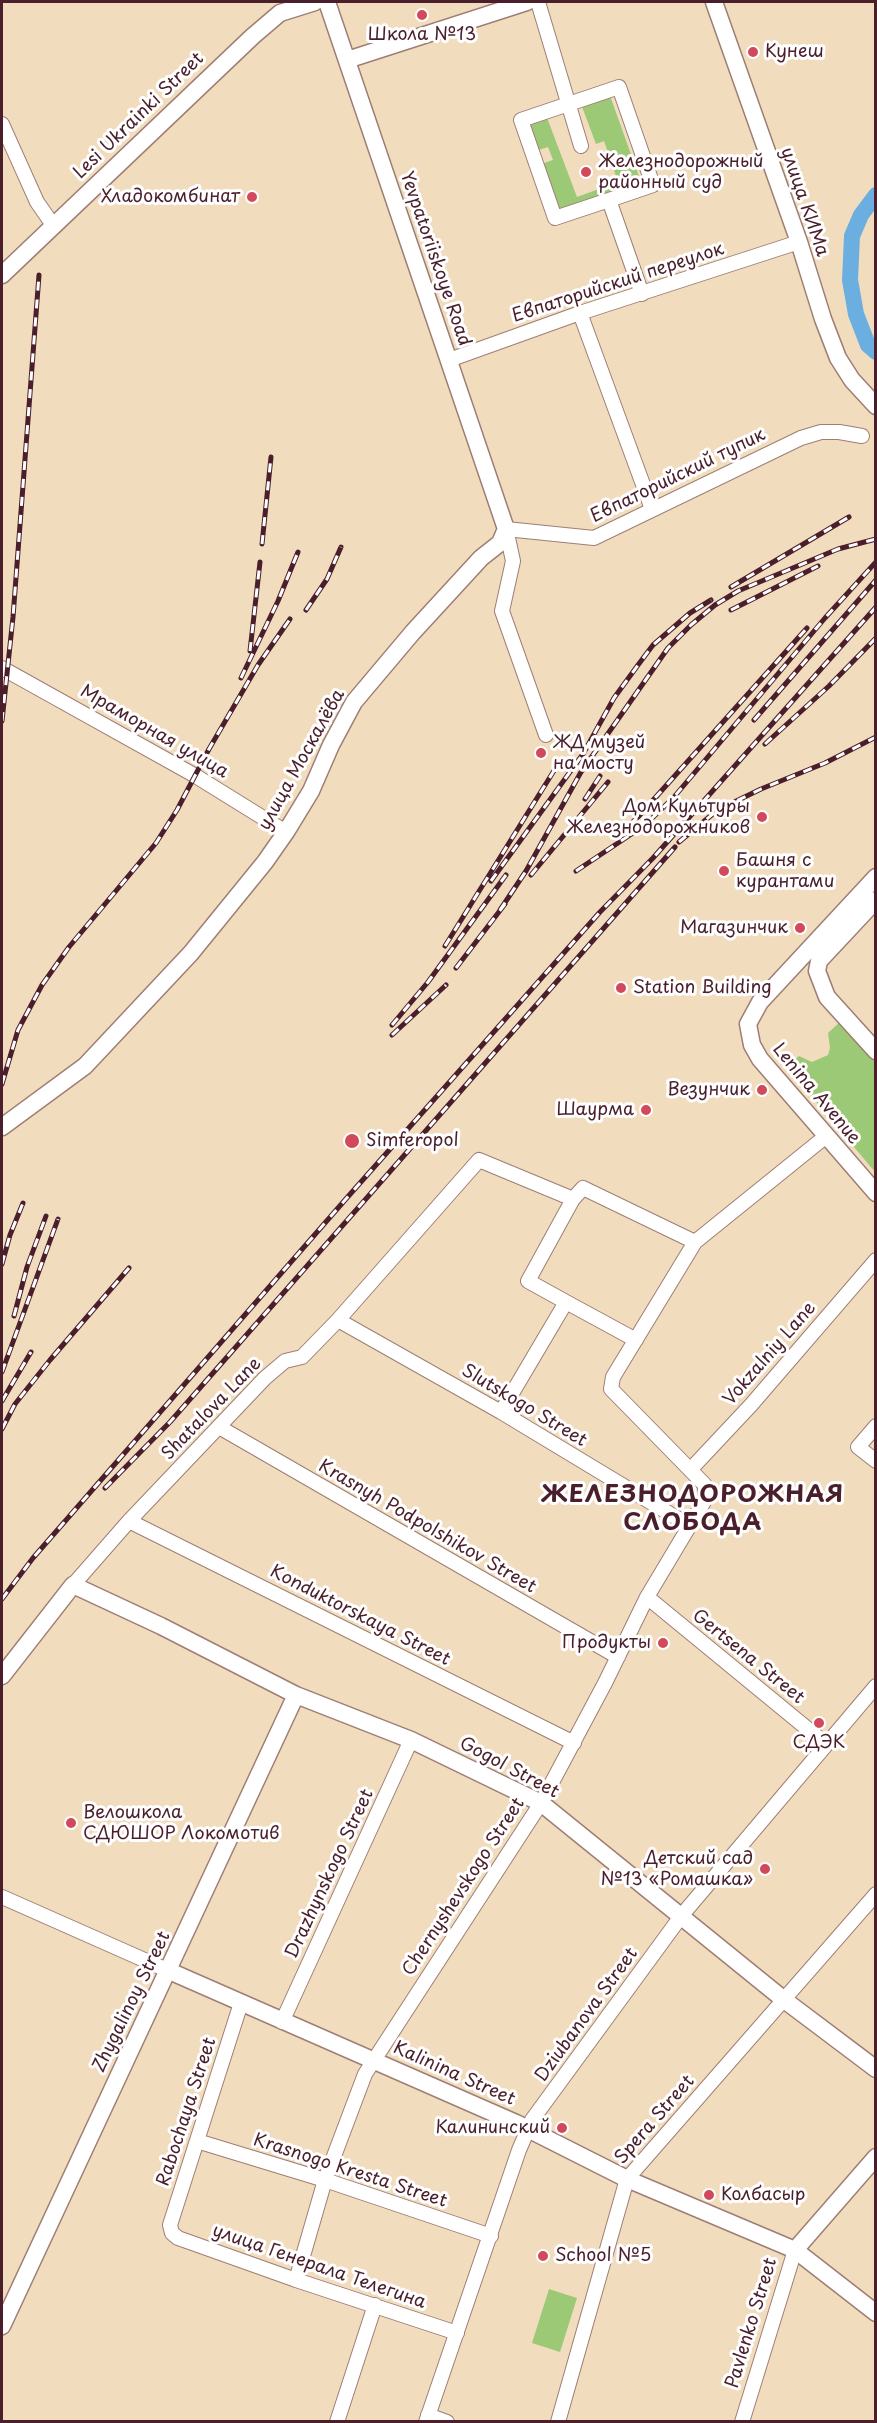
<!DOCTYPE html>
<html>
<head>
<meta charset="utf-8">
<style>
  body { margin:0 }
  #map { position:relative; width:877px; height:2423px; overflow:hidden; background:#f2dcbe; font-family:"Playpen Sans",sans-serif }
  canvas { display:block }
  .frame { position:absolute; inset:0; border:3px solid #4a1f2b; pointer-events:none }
</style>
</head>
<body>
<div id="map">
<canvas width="877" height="2423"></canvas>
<div class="frame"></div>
</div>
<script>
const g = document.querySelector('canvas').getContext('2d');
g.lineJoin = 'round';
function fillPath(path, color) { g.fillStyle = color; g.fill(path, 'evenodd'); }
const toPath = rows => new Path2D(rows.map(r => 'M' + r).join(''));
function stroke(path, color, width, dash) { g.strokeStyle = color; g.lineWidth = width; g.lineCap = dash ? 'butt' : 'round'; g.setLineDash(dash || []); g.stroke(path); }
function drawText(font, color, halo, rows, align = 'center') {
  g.font = font + ' "Playpen Sans",sans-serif'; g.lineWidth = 6; g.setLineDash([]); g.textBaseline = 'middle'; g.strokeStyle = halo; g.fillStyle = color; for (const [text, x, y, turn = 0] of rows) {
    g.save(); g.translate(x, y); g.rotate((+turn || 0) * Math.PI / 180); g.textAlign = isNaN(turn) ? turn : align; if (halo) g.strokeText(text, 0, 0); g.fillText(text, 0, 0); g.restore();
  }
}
fillPath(toPath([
  [609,93,641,182,559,212,541,164,553,160,548,147,535,151,525,123,546,115,577,197,618,182,604,141,596,144,581,104],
  [841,1021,875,1060,875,1172,786,1066,799,1056,812,1062,828,1055,830,1048,828,1033],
  [549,2289,577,2298,560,2352,532,2343]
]), '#9cc976');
stroke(toPath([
  [876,195,861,215,852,236,850,280,856,314,868,345,876,352]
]), '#6baee0', 16);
const minor = toPath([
  [538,2,581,146],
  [2,124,37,202,53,225],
  [609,200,555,218,521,120,619,87,653,185,609,200,642,294],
  [580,313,652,509],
  [449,360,580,313,799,242],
  [2,668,194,775,286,832],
  [546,735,502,611,513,561,506,529,594,538,801,438,821,432,839,432,862,436],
  [566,1302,528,1281,573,1199],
  [338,1320,501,1412,690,1526],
  [501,1412,566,1302,636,1340],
  [876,1426,858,1447,876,1461],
  [219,1427,618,1657],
  [690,1470,751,1405,876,1260],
  [129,1521,574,1743],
  [73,1585,129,1521,265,1378,285,1361,302,1357,338,1320,479,1160,573,1199,583,1188,695,1242],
  [647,1597,826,1744],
  [2,1897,167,1970],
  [241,2003,170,2225,172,2233,178,2238,296,2280,457,2333],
  [282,2022,411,1740],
  [197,2141,325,2180,491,2236],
  [296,2280,325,2180,365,2074,541,1803,605,1683,647,1597,705,1500,705,1485,611,1389,613,1377,695,1242,825,1137],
  [428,2415,447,2422],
  [337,2422,375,2305],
  [426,2422,519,2150,532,2120,682,1915,876,1686],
  [558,2422,627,2179,876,1894],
  [742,2422,795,2250]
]);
const major = toPath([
  [714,2,799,242,823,319,838,358,852,380,876,406],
  [347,60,527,2],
  [2,275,253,36,280,13,315,2],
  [876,877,760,1002,748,1024,752,1045,760,1059,876,1193],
  [876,900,819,961,817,971,827,997,876,1051],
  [2,1127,85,1066,191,953,265,862,286,832,311,791,331,745,354,702,413,632,481,558,500,543,506,529,327,2],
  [2,1676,73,1585,161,1626,296,1695,411,1740,541,1803,783,1999,876,2069],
  [167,1970,516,2123,627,2179,795,2250,876,2313],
  [795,2250,876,2157],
  [2,2326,296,1695]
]);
stroke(minor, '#9e7e74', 16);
stroke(major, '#9e7e74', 19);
stroke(minor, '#fff', 14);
stroke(major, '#fff', 16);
const rail = toPath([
  [262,544,271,457],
  [731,587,849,517],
  [306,610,327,579,341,547],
  [731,610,818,566],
  [250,651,260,562],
  [241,678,278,601,298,552],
  [754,720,876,580],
  [2,721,13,617,39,275],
  [765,744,829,686,876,638],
  [585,799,600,776],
  [617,836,638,817,807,628],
  [679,842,714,813,728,805,761,789,825,763,876,737],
  [576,871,645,825,674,797,825,618,876,562],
  [531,875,608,782],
  [491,881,583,754,614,698,638,665,653,645,690,613,711,600],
  [500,910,526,871,581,772,668,648,691,625,715,605,738,591,838,549,876,539],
  [445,946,560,761],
  [456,968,505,904],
  [392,1025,428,982,506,875],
  [392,1035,446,985],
  [2,1084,18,1030,42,985,69,947,156,843,177,810,209,749,258,665,290,619],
  [2,1264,10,1235,23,1203],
  [14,1316,27,1267,46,1216],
  [2,1372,58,1219],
  [2,1401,31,1352],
  [2,1429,15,1404,50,1360,129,1268],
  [105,1488,170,1422,675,847],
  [2,1599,33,1558,345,1200,600,912,653,858,876,607]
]);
stroke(rail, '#4a1f2b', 5);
stroke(rail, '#fff', 3, [9]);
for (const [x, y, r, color] of [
  [422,15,6,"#d1495b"],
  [753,52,6,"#d1495b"],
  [586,172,6,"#d1495b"],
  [252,197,6,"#d1495b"],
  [541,753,6,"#d1495b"],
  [762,817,6,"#d1495b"],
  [724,871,6,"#d1495b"],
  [800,928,6,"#d1495b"],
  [621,988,6,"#d1495b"],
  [762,1090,6,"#d1495b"],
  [646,1110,6,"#d1495b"],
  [352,1141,8,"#d1495b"],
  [663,1643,6,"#d1495b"],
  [819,1723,6,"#d1495b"],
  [71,1823,6,"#d1495b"],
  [765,1869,6,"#d1495b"],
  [562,2128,6,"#d1495b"],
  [709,2195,6,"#d1495b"],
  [543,2256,6,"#d1495b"]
]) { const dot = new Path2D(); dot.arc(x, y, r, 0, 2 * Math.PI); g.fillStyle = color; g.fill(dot); stroke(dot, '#fff', 2); }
drawText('18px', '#4a1f2b', '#fff', [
  ["Школа №13",422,35,"center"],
  ["Кунеш",765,52],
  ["Железнодорожный",598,162],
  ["районный суд",598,183],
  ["Хладокомбинат",240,197,"right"],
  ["ЖД музей",553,743],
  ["на мосту",553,764],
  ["Дом Культуры",750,807,"right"],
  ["Железнодорожников",750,828,"right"],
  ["Башня с",736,861],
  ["курантами",736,882],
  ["Магазинчик",788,928,"right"],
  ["Station Building",633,988],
  ["Везунчик",750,1090,"right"],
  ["Шаурма",634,1110,"right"],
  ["Simferopol",366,1141],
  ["Продукты",651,1643,"right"],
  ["СДЭК",819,1743,"center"],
  ["Велошкола",83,1813],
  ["СДЮШОР Локомотив",83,1834],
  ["Детский сад",753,1859,"right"],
  ["№13 «Ромашка»",753,1880,"right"],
  ["Калининский",550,2128,"right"],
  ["Колбасыр",721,2195],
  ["School №5",555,2256]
], 'left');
drawText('18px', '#4a1f2b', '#fff', [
  ["Lesi Ukrainki Street",139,116,-44],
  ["улица КИМа",804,202,71],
  ["Yevpatoriiskoye Road",435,259,71],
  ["Евпаторийский переулок",618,283,-18],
  ["Евпаторийский тупик",678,476,-26],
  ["Мраморная улица",154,732,30],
  ["улица Москалёва",302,760,-61],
  ["Lenina Avenue",816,1094,50],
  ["Vokzalniy Lane",770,1354,-49],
  ["Slutskogo Street",524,1406,31],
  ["Shatalova Lane",212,1409,-46],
  ["Krasnyh Podpolshikov Street",427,1527,30],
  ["Konduktorskaya Street",360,1616,27],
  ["Gertsena Street",748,1657,39],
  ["Gogol Street",509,1768,28],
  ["Drazhynskogo Street",330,1874,-65],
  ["Chernyshevskogo Street",464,1887,-57],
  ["Zhygalinoy Street",132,2002,-64],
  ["Dziubanova Street",587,2015,-54],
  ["Kalinina Street",454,2074,24],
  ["Rabochaya Street",187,2112,-72],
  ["Spera Street",655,2120,-49],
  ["Krasnogo Kresta Street",350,2171,18],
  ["улица Генерала Телегина",319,2267,19],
  ["Pavlenko Street",752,2323,-73]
]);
g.letterSpacing = '1.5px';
drawText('bold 24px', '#4a1f2b', '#fff', [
  ["ЖЕЛЕЗНОДОРОЖНАЯ",693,1495],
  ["СЛОБОДА",693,1523]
]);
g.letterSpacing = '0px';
</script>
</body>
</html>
